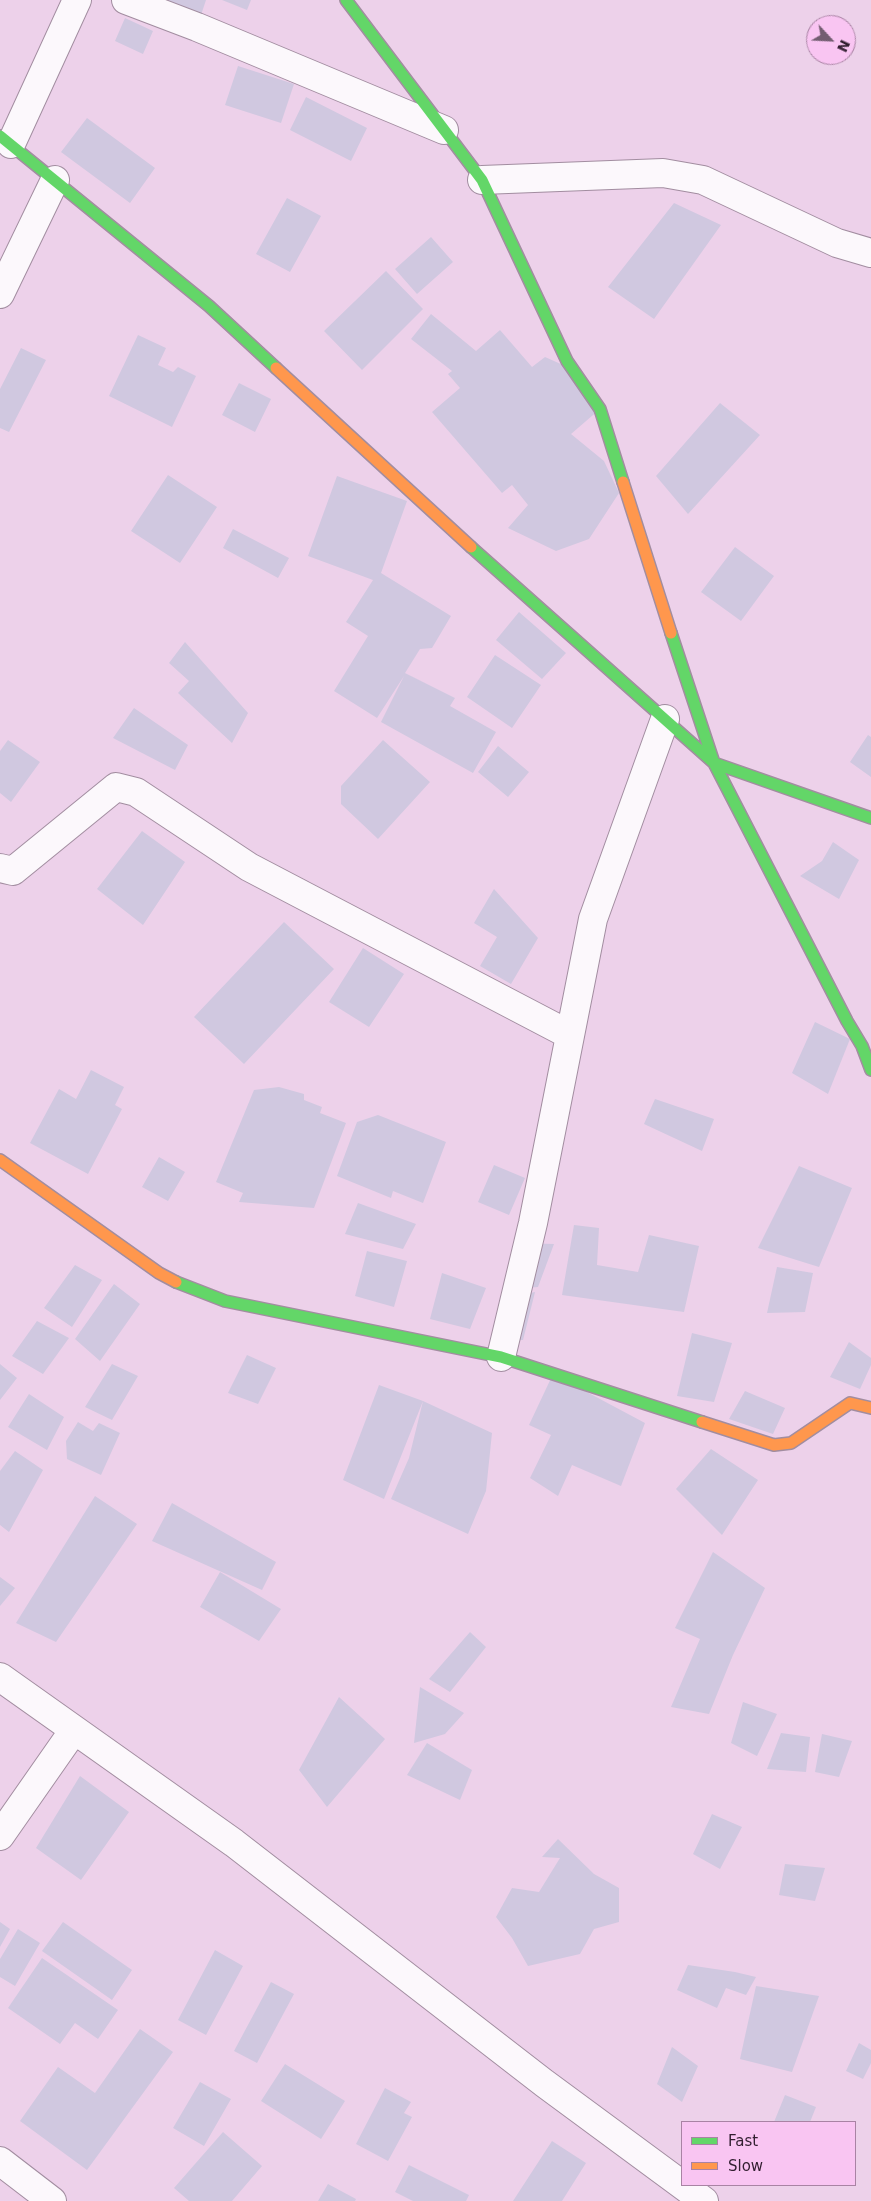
<!DOCTYPE html>
<html>
<head>
<meta charset="utf-8">
<style>
  body { margin:0 }
  #map { position:relative; width:871px; height:2201px; overflow:hidden; background:#edd1ea; font-family:"DejaVu Sans",sans-serif }
  canvas { display:block }
  .legend { position:absolute; left:681px; top:2121px; width:175px; height:65px; box-sizing:border-box; background:#f9c5f2; border:1px solid #a983a4; margin:0; padding:6px 9px; list-style:none; font-size:15px; color:#321f30 }
  .legend li { display:flex; align-items:center; gap:10px; height:25px }
  .legend b { width:25px; border:1px solid #a983a4 }
  .north { position:absolute; left:806px; top:15px; width:50px; height:50px; box-sizing:border-box; background:#f9c5f2; border:1px solid #a983a4; border-radius:50%; rotate:115deg; font-size:14px; font-weight:700; line-height:20px; text-align:center; color:#321f30 }
  .north::after { content:''; display:block; margin:auto; width:18px; height:22px; background:#735d71; clip-path:polygon(50% 0,100% 100%,50% 72%,0 100%) }
</style>
</head>
<body>
<div id="map">
<canvas width="871" height="2201"></canvas>
<ul class="legend">
<li><b style="height:6px;background:#63d668"></b>Fast</li>
<li><b style="height:6px;background:#ff974d"></b>Slow</li>
</ul>
<div class="north">N</div>
</div>
<script>
const g = document.querySelector('canvas').getContext('2d');
g.lineJoin = 'round';
function fillPath(path, color) { g.fillStyle = color; g.fill(path, 'evenodd'); }
const toPath = rows => new Path2D(rows.map(r => 'M' + r).join(''));
function stroke(path, color, width, dash) { g.strokeStyle = color; g.lineWidth = width; g.lineCap = dash ? 'butt' : 'round'; g.setLineDash(dash || []); g.stroke(path); }
fillPath(toPath([
  [135,0,206,0,197,27],
  [222,0,251,0,247,10],
  [125,18,153,31,143,54,115,41],
  [238,66,294,84,281,123,225,105],
  [306,97,367,128,351,161,290,130],
  [87,118,155,168,130,203,61,152],
  [287,198,321,216,290,272,256,254],
  [674,203,721,225,654,319,608,287],
  [431,237,453,262,417,294,395,269],
  [386,271,423,309,362,370,324,331],
  [431,314,476,351,500,330,532,367,545,357,563,365,600,409,571,434,604,461,619,493,589,539,556,551,508,528,528,505,512,485,502,493,432,412,460,388,448,374,452,371,411,339],
  [138,335,166,348,158,365,173,372,178,367,196,376,172,427,109,396],
  [21,348,46,360,9,432,0,428,0,389],
  [239,383,271,399,255,432,222,415],
  [720,403,760,435,688,514,656,476],
  [168,475,217,507,180,563,131,531],
  [337,476,407,501,381,573,451,616,432,648,420,649,405,673,455,698,450,706,496,732,473,773,381,722,404,676,377,718,334,691,368,636,346,622,373,580,308,556],
  [233,529,289,558,278,578,223,548],
  [735,547,774,576,741,621,701,592],
  [519,612,566,653,542,679,496,640],
  [185,642,248,713,232,743,178,693,189,681,169,663],
  [495,655,541,685,512,728,467,697],
  [134,708,188,745,175,770,113,738],
  [868,735,871,737,871,777,850,762],
  [8,740,40,762,11,802,0,793,0,751],
  [383,740,430,782,378,839,341,804,341,786],
  [498,746,529,772,508,797,478,772],
  [142,831,185,862,143,925,97,889],
  [833,842,859,860,839,899,800,876,822,861],
  [494,889,538,938,511,984,480,966,497,937,474,923],
  [284,922,334,969,244,1064,194,1017],
  [363,948,404,974,369,1027,329,1002],
  [815,1022,850,1039,828,1094,792,1073],
  [91,1070,124,1087,115,1105,122,1109,88,1174,30,1143,59,1089,76,1099],
  [279,1087,304,1094,304,1100,322,1107,320,1113,346,1123,314,1208,239,1202,243,1193,216,1182,254,1090],
  [655,1099,714,1119,702,1151,644,1124],
  [378,1115,446,1142,423,1203,393,1191,391,1198,337,1176,357,1122],
  [159,1157,185,1172,168,1201,142,1187],
  [494,1165,525,1178,509,1215,478,1202],
  [799,1166,852,1188,819,1267,758,1248],
  [358,1203,416,1224,403,1249,345,1234],
  [574,1225,599,1228,597,1265,638,1272,649,1235,699,1246,684,1312,562,1295],
  [519,1243,554,1244,538,1287,503,1290],
  [367,1251,407,1261,394,1307,355,1296],
  [75,1265,102,1280,72,1327,44,1308],
  [777,1267,813,1273,805,1312,767,1313],
  [442,1273,486,1288,470,1329,430,1319],
  [114,1284,140,1304,100,1361,75,1339],
  [535,1292,523,1340,493,1340,507,1298],
  [37,1321,69,1338,43,1374,12,1356],
  [692,1333,732,1343,714,1402,677,1396],
  [849,1342,871,1358,871,1365,860,1389,830,1377],
  [247,1355,276,1368,258,1404,228,1393],
  [0,1364,17,1378,0,1400],
  [112,1364,138,1376,112,1420,85,1407],
  [553,1374,645,1423,621,1486,572,1465,558,1496,530,1478,551,1435,529,1425],
  [379,1385,423,1401,384,1499,343,1480],
  [745,1391,785,1408,773,1434,729,1419],
  [29,1394,64,1417,47,1450,8,1427],
  [423,1401,492,1433,486,1491,468,1534,391,1499,409,1458],
  [78,1422,93,1431,99,1423,120,1433,101,1475,67,1459,66,1441],
  [711,1449,758,1480,722,1535,676,1489],
  [15,1451,43,1470,9,1532,0,1525,0,1471],
  [95,1496,137,1524,56,1642,16,1623],
  [172,1503,276,1562,262,1590,152,1541],
  [713,1552,765,1588,733,1655,709,1714,671,1707,700,1639,675,1628],
  [220,1572,281,1609,259,1641,200,1607],
  [0,1577,15,1588,0,1606],
  [470,1632,486,1647,450,1692,429,1679],
  [420,1687,464,1713,445,1734,414,1743],
  [339,1697,385,1739,327,1807,299,1770],
  [743,1702,777,1714,757,1756,731,1743],
  [781,1733,810,1737,806,1772,767,1769],
  [822,1734,852,1741,839,1777,815,1772],
  [427,1743,472,1770,460,1800,407,1775],
  [80,1776,129,1812,81,1880,36,1848],
  [712,1814,742,1827,720,1869,693,1854],
  [558,1839,594,1874,619,1888,619,1922,594,1929,580,1954,528,1966,512,1938,496,1917,512,1888,539,1892,560,1858,542,1857],
  [785,1864,825,1868,815,1901,779,1895],
  [0,1922,10,1929,0,1947],
  [63,1922,132,1970,112,2000,42,1951],
  [18,1929,40,1943,15,1986,0,1977,0,1959],
  [215,1950,243,1966,206,2035,178,2020],
  [42,1958,118,2010,98,2039,75,2023,60,2044,8,2008],
  [688,1965,735,1972,756,1977,746,1995,726,1988,717,2008,677,1990],
  [271,1982,294,1994,257,2063,234,2051],
  [756,1986,819,1996,792,2072,740,2059],
  [140,2029,173,2052,87,2170,20,2121,58,2067,95,2093],
  [859,2043,871,2050,871,2063,863,2079,846,2071],
  [672,2047,698,2066,682,2102,657,2084],
  [285,2064,345,2101,321,2139,261,2101],
  [200,2082,231,2099,204,2146,173,2128],
  [385,2088,411,2102,404,2113,412,2117,388,2161,356,2144],
  [785,2095,816,2107,810,2122,774,2122],
  [223,2132,262,2166,232,2201,189,2201,174,2188],
  [552,2141,586,2163,562,2201,513,2201],
  [409,2165,469,2195,466,2201,413,2201,395,2192],
  [328,2184,356,2199,355,2201,318,2201]
]), '#d0c8e0');
const street = toPath([
  [126,0,197,27,444,130],
  [11,144,77,0],
  [482,180,663,173,703,180,837,243,871,253],
  [0,294,55,180],
  [0,868,13,871,116,787,136,792,249,867,570,1035],
  [501,1357,533,1223,593,919,665,719],
  [0,1677,234,1843,544,2083,704,2201],
  [0,1836,74,1730],
  [0,2161,52,2201]
]);
const fast = toPath([
  [346,0,482,180,567,361,600,409,623,482],
  [0,136,209,306,276,368],
  [471,547,714,763,871,818],
  [671,633,714,763,847,1021,862,1046,871,1070],
  [176,1282,225,1301,501,1357,702,1422]
]);
const slow = toPath([
  [276,368,471,547],
  [623,482,671,633],
  [0,1160,159,1273,176,1282],
  [702,1422,774,1445,791,1443,850,1403,871,1408]
]);
stroke(street, '#a28da0', 30);
stroke(fast, '#a28da0', 14);
stroke(slow, '#a28da0', 14);
stroke(street, '#fcf8fc', 28);
stroke(fast, '#63d668', 11);
stroke(slow, '#ff974d', 11);
</script>
</body>
</html>
